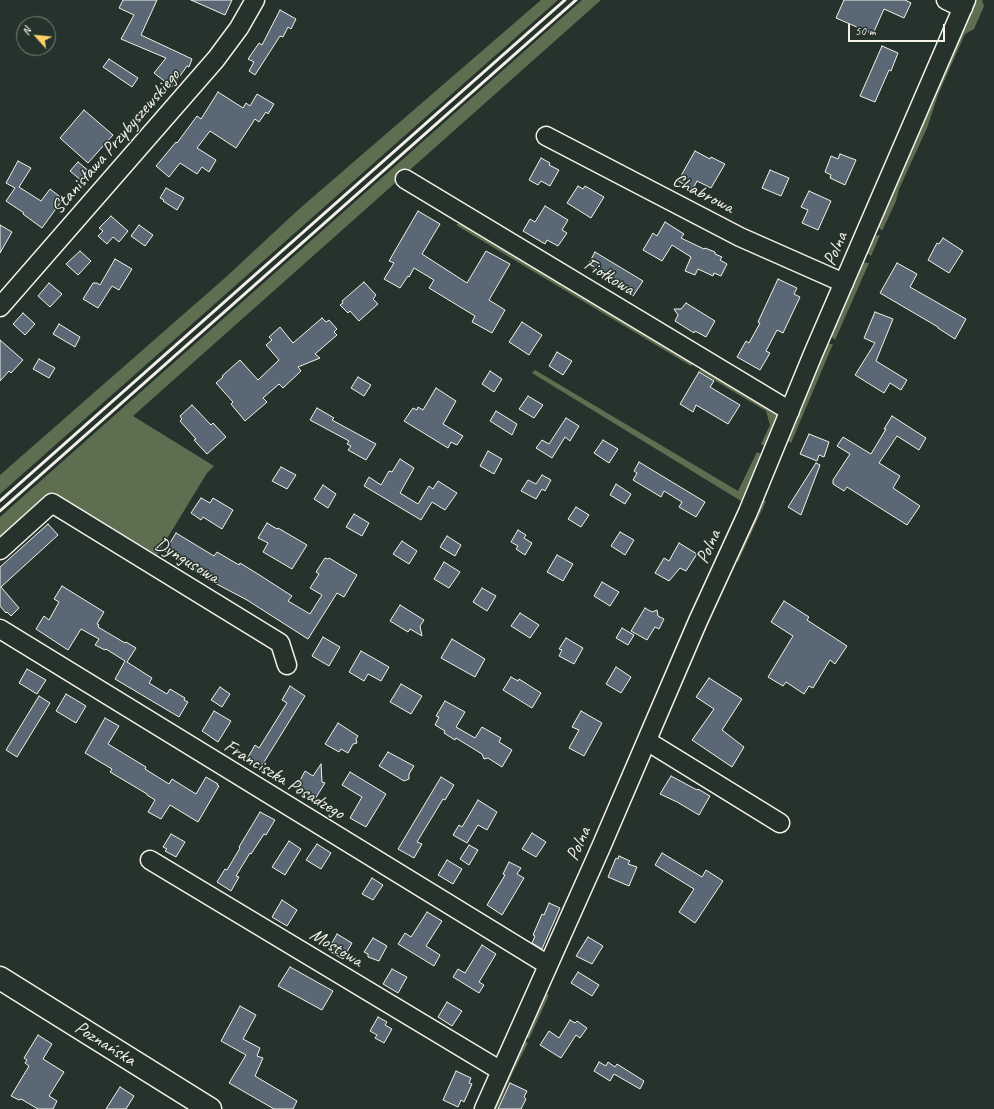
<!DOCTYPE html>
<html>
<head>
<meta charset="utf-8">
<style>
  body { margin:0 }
  #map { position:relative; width:994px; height:1109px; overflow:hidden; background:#26332d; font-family:Caveat,sans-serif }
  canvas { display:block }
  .north { position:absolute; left:16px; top:16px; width:40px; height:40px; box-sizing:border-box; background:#26332d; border:1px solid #787f78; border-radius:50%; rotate:297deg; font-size:11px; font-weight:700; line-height:16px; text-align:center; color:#f4f1e8 }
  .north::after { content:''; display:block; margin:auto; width:14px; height:18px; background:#ffd166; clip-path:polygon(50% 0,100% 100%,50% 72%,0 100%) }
  .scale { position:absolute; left:848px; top:24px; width:97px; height:18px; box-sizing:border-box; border:2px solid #f4f1e8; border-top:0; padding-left:5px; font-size:12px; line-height:14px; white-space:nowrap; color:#f4f1e8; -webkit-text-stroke:3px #26332d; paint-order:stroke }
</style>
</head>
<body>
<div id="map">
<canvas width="994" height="1109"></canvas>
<div class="north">N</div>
<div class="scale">50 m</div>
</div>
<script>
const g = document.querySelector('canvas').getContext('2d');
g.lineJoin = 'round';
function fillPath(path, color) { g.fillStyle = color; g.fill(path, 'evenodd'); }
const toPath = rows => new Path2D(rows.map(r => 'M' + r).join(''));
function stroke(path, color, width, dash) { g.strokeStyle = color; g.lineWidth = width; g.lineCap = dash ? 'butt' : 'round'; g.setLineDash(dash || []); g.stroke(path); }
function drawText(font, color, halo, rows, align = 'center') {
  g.font = font + ' Caveat,sans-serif'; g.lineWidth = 3; g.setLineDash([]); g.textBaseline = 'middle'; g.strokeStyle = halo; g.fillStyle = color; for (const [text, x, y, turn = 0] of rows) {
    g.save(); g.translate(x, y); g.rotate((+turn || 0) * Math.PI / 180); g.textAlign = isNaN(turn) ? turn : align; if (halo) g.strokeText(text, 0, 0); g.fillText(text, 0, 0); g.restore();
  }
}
fillPath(toPath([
  [541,0,558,0,0,494,0,475,226,277,298,210],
  [582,0,601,0,133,416,214,466,207,473,157,555,53,493,0,541,0,517],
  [973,0,982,0,984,6,974,29,965,34,938,95,927,128,899,189,896,201,882,231,877,225],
  [465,220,696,357,691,366,456,225],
  [880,235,871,256,866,252,873,236],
  [861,262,869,263,835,340,829,334],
  [826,344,833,344,791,443,786,439],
  [706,363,779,412,765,446,761,444,770,425,766,411,699,371],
  [535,370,738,491,757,452,761,454,741,501,532,373],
  [760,500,766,501,738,562,734,557],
  [543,992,549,995,529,1039,523,1035],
  [522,1040,528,1043,513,1072,497,1109,491,1109]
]), '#5e6e51');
const building = toPath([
  [123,0,157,0,141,35,192,59,189,67,187,66,172,87,154,73,166,58,121,39,134,15,119,8,123,0],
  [191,0,232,0,225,15,191,0],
  [844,0,905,0,911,3,904,18,884,9,873,34,836,18,844,0],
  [280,10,296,19,291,29,288,27,283,37,280,36,255,75,249,71,254,62,248,59,259,43,262,45,280,10],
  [882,46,898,53,891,71,889,70,875,102,860,96,882,46],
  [109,59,138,78,132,87,103,67,109,59],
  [218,92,243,108,246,103,250,106,257,94,274,104,268,114,266,112,259,122,255,119,236,148,210,131,197,148,216,160,209,172,202,167,197,174,180,163,169,177,156,166,176,142,177,143,197,116,201,119,218,92],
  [84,110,113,135,88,163,60,138,84,110],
  [695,151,710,159,711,157,725,164,711,188,697,181,693,189,678,181,695,151],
  [840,154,856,160,845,185,830,178,831,175,825,172,831,156,838,159,840,154],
  [541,158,550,163,549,165,559,170,550,186,541,181,538,185,529,180,541,158],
  [18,161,31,168,19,187,41,201,50,189,63,199,42,228,23,214,24,213,6,201,15,188,6,183,18,161],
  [78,162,90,172,82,181,70,171,78,162],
  [770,170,789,178,781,196,762,188,770,170],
  [578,186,583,189,585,186,604,197,591,218,567,203,578,186],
  [166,188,184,198,177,210,163,201,164,200,160,198,166,188],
  [809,191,831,201,818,230,802,223,808,210,801,207,809,191],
  [545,206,568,220,562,230,567,233,558,246,547,240,545,244,523,231,530,219,535,222,545,206],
  [418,211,440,224,422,254,467,283,486,251,510,264,489,300,505,310,492,333,472,322,475,316,429,288,434,280,414,268,409,277,408,276,400,288,384,279,394,263,389,261,418,211],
  [111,216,128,231,119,242,113,237,107,244,98,236,103,231,99,228,111,216],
  [665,222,684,234,681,238,704,249,705,248,715,252,715,254,722,257,720,260,727,264,721,276,714,273,713,276,698,269,695,275,685,271,691,257,672,245,662,261,643,250,653,233,657,236,665,222],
  [0,225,12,232,0,253,0,225],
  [139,225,153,235,145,246,131,236,139,225],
  [943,238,963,251,949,273,928,260,937,243,939,244,943,238],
  [80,251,91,261,78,275,66,264,80,251],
  [595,252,643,281,633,296,606,280,608,277,588,265,595,252],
  [115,259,132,269,119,290,112,286,98,308,83,299,93,283,97,283,100,285,115,259],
  [897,263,917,274,910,287,966,319,955,339,938,328,938,327,880,293,897,263],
  [778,279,797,288,794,294,800,297,783,333,777,330,766,351,770,353,760,370,737,357,746,341,749,343,760,323,758,322,778,279],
  [364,282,376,295,373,299,378,304,359,321,350,311,348,313,340,305,343,303,342,301,364,282],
  [49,283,62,294,50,307,38,296,49,283],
  [686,303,715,321,706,337,695,331,694,333,675,321,678,315,674,309,681,309,686,303],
  [875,312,893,319,876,361,907,380,901,390,890,383,884,393,855,375,875,343,864,338,875,312],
  [23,313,35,324,25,335,13,324,23,313],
  [322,318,326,322,329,320,337,329,334,332,337,335,315,354,320,358,298,367,301,371,283,388,279,384,263,398,267,402,245,421,231,404,233,402,216,383,223,377,222,376,240,360,258,380,279,360,266,345,272,340,269,337,280,327,293,343,322,318],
  [522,322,542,335,529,355,509,342,522,322],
  [59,324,80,337,75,347,53,334,59,324],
  [0,340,23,360,11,373,9,371,0,381,0,340],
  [557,352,572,361,563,375,549,366,557,352],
  [39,359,55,368,49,378,33,369,39,359],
  [490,371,502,379,494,392,482,384,490,371],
  [699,372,714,381,710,387,740,405,728,424,696,405,693,412,680,404,699,372],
  [358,377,371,385,364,396,351,388,358,377],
  [436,388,456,401,443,424,463,436,457,445,451,442,448,448,404,421,413,408,417,410,418,407,423,410,436,388],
  [528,396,543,405,534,418,519,409,528,396],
  [192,405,211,425,213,423,226,437,207,454,194,440,196,439,180,421,182,419,180,416,192,405],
  [317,408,334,418,332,420,376,444,366,460,348,450,351,446,347,444,349,441,310,420,317,408],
  [496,411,517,424,512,435,490,421,496,411],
  [892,416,926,438,919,450,897,436,879,463,900,476,893,488,920,506,907,525,847,487,844,491,833,484,833,480,850,454,837,446,843,437,871,454,886,429,884,429,892,416],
  [566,418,579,426,570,441,565,437,552,458,536,448,542,440,549,444,566,418],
  [809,434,829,442,824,457,819,455,817,461,800,454,809,434],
  [603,440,618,449,609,463,594,453,603,440],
  [488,451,502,459,494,474,480,466,488,451],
  [400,459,414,468,400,493,418,504,429,486,433,489,438,481,457,493,445,510,432,502,421,520,364,486,369,477,381,485,389,471,392,472,400,459],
  [639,462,705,502,696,517,679,507,682,502,664,491,661,497,633,480,637,473,634,471,639,462],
  [816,463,820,465,801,515,788,507,816,463],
  [281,467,296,475,287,489,272,481,281,467],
  [542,475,551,480,545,491,542,489,536,499,521,491,528,480,536,484,542,475],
  [616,484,631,494,625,504,610,495,616,484],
  [323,485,336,494,328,508,314,499,323,485],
  [201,498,210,503,213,498,233,510,222,529,203,517,201,520,191,513,201,498],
  [576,507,589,515,581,527,568,519,576,507],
  [354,514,369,523,362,536,346,527,354,514],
  [267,523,277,529,278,528,307,545,292,569,263,552,268,543,258,538,267,523],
  [48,524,58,535,1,587,19,608,11,616,7,612,6,613,0,606,0,567,48,524],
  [518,530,526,535,524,538,532,543,525,555,516,549,518,546,511,542,518,530],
  [620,532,634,540,625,555,611,546,620,532],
  [176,533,214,556,217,552,239,565,240,563,261,576,292,596,288,601,310,614,322,595,310,588,319,574,316,572,325,558,328,559,329,558,357,575,344,597,337,593,308,639,247,600,211,581,165,551,176,533],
  [447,536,461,545,455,556,440,547,447,536],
  [402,541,417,551,409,564,393,554,402,541],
  [679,543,697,554,686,571,680,568,669,581,655,573,664,558,669,561,679,543],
  [557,555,573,564,563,581,547,572,557,555],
  [444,562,460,572,449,588,434,579,444,562],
  [602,582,619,592,610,606,594,596,602,582],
  [62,586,104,612,97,624,99,625,98,627,125,643,126,642,136,648,127,662,152,678,149,683,167,694,170,689,185,698,184,700,188,702,179,717,115,679,125,661,106,649,105,650,95,645,99,639,81,629,68,650,36,629,44,616,49,620,59,602,54,599,62,586],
  [482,588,496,596,487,611,473,602,482,588],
  [784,601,809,617,807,620,847,646,835,664,830,660,813,688,809,686,804,694,786,682,783,686,768,677,793,636,771,622,784,601],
  [400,605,424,620,420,626,422,636,410,629,408,632,390,621,400,605],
  [645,608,652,612,657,610,658,616,664,619,659,629,655,627,647,640,631,631,645,608],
  [520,613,539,625,530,638,511,626,520,613],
  [622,628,634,635,628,645,616,638,622,628],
  [323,637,340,647,329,666,312,656,323,637],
  [566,638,583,648,574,664,559,656,562,650,559,649,566,638],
  [452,639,485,659,475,677,441,658,452,639],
  [361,651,389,667,381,681,368,674,364,681,349,672,361,651],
  [616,667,631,677,621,693,606,684,616,667],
  [27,669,46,680,37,694,19,683,27,669],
  [511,677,518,681,519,679,541,693,532,708,503,690,511,677],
  [709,678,742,699,722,730,744,747,732,767,692,740,714,709,696,697,709,678],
  [401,684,422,696,411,714,390,702,401,684],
  [290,686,305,696,261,767,247,759,255,745,259,748,287,703,282,700,290,686],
  [220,687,230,694,222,707,211,700,220,687],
  [66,694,86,706,76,723,56,711,66,694],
  [39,696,50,703,17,757,6,750,39,696],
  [445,701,465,712,456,727,475,738,482,727,501,738,499,742,512,750,502,767,488,758,484,759,482,754,456,738,455,740,444,733,445,731,435,725,439,717,436,716,445,701],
  [214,711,231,721,218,742,202,731,214,711],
  [581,711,602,723,584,756,569,748,579,730,572,727,581,711],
  [105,718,119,726,108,744,146,767,145,769,169,784,172,779,196,794,206,777,218,784,217,785,219,786,198,822,170,805,161,819,148,812,155,800,147,795,147,794,110,772,112,769,85,753,105,718],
  [338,723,358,736,356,739,357,743,353,744,348,753,341,749,339,752,325,744,338,723],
  [388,752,414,766,409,774,409,779,404,781,379,766,388,752],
  [321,764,322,782,325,783,315,799,296,788,305,771,313,776,321,764],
  [350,772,386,794,366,827,350,818,362,797,342,785,350,772],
  [671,776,697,790,698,789,710,796,699,815,677,802,660,794,671,776],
  [441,777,454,785,445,800,443,799,417,842,422,844,414,858,398,849,441,777],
  [478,800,497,812,487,830,478,825,467,843,453,835,459,825,462,827,478,800],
  [260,812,275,820,266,835,264,834,251,854,250,853,236,876,239,877,231,891,217,882,225,869,227,870,240,848,239,847,260,812],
  [532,833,546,842,536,857,522,849,532,833],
  [171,834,185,842,176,857,165,851,167,849,163,847,171,834],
  [289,841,301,849,285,875,272,867,289,841],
  [317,844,331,853,321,869,306,860,317,844],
  [469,845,478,850,469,865,460,859,469,845],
  [662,853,702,877,706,870,723,881,695,923,679,912,694,889,655,865,662,853],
  [619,856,630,861,628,864,637,867,629,886,608,877,616,858,618,859,619,856],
  [447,860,462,869,453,884,438,875,447,860],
  [509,862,521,868,517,874,524,878,502,915,487,905,505,875,503,874,509,862],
  [372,878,383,885,373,900,362,894,372,878],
  [282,900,297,910,287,926,272,917,282,900],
  [549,903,560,908,542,949,532,943,535,936,533,935,542,914,544,915,549,903],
  [427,912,442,921,426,946,440,955,434,966,398,944,405,933,411,937,427,912],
  [337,934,352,943,343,959,328,950,337,934],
  [588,937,603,946,592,964,576,956,588,937],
  [373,938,387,946,379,961,368,957,368,954,364,952,373,938],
  [482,945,496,954,479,982,484,985,479,993,453,977,458,969,465,973,482,945],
  [290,967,333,991,322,1010,278,986,290,967],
  [392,969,407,977,398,993,383,984,392,969],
  [578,972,599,985,592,996,571,983,578,972],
  [447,1002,462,1011,452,1026,438,1017,447,1002],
  [240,1006,256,1015,243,1039,260,1048,257,1056,263,1058,255,1076,297,1101,293,1109,274,1109,229,1083,246,1055,221,1041,240,1006],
  [378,1017,387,1022,385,1025,392,1029,384,1043,375,1038,377,1035,370,1031,378,1017],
  [570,1020,575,1023,577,1021,587,1028,580,1038,576,1035,561,1058,540,1045,549,1031,559,1038,570,1020],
  [38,1035,52,1044,43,1059,64,1072,49,1096,57,1101,53,1109,38,1109,21,1099,19,1100,11,1096,29,1066,25,1063,27,1060,24,1058,38,1035],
  [599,1062,606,1066,608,1062,615,1067,617,1064,644,1081,640,1089,614,1074,610,1081,594,1071,599,1062],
  [456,1071,471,1078,469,1083,472,1084,464,1102,461,1100,458,1107,443,1100,456,1071],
  [510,1083,527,1091,524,1097,526,1099,521,1109,498,1109,510,1083],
  [120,1087,134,1096,126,1109,106,1109,120,1087]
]);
fillPath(building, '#596874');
stroke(building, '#f4f1e8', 1);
const minor = toPath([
  [946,0,963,8],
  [546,136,740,237,844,283],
  [405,179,790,411],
  [0,307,216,59,239,28,255,0],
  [0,550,52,503,280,643,287,665],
  [0,629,548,965],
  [647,741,780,823],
  [150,860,501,1071],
  [484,1109,601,847,698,621,748,512,813,354,966,0]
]);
const major = toPath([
  [0,978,210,1109]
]);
stroke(minor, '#f4f1e8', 21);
stroke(major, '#f4f1e8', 25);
stroke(minor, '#26332d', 18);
stroke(major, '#26332d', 22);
stroke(toPath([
  [0,501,565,0],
  [0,511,576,0]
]), '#f4f1e8', 3);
drawText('19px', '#f4f1e8', '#26332d', [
  ["Stanisława Przybyszewskiego",116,142,-49],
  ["Chabrowa",703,194,27],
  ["Polna",836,249,-67],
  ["Fiołkowa",609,277,31],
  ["Polna",709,547,-66],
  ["Dyngusowa",187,561,31],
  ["Franciszka Posadzego",284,780,31],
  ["Polna",579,844,-66],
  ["Mostowa",336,948,31],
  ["Poznańska",105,1044,32]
]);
</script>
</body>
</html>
